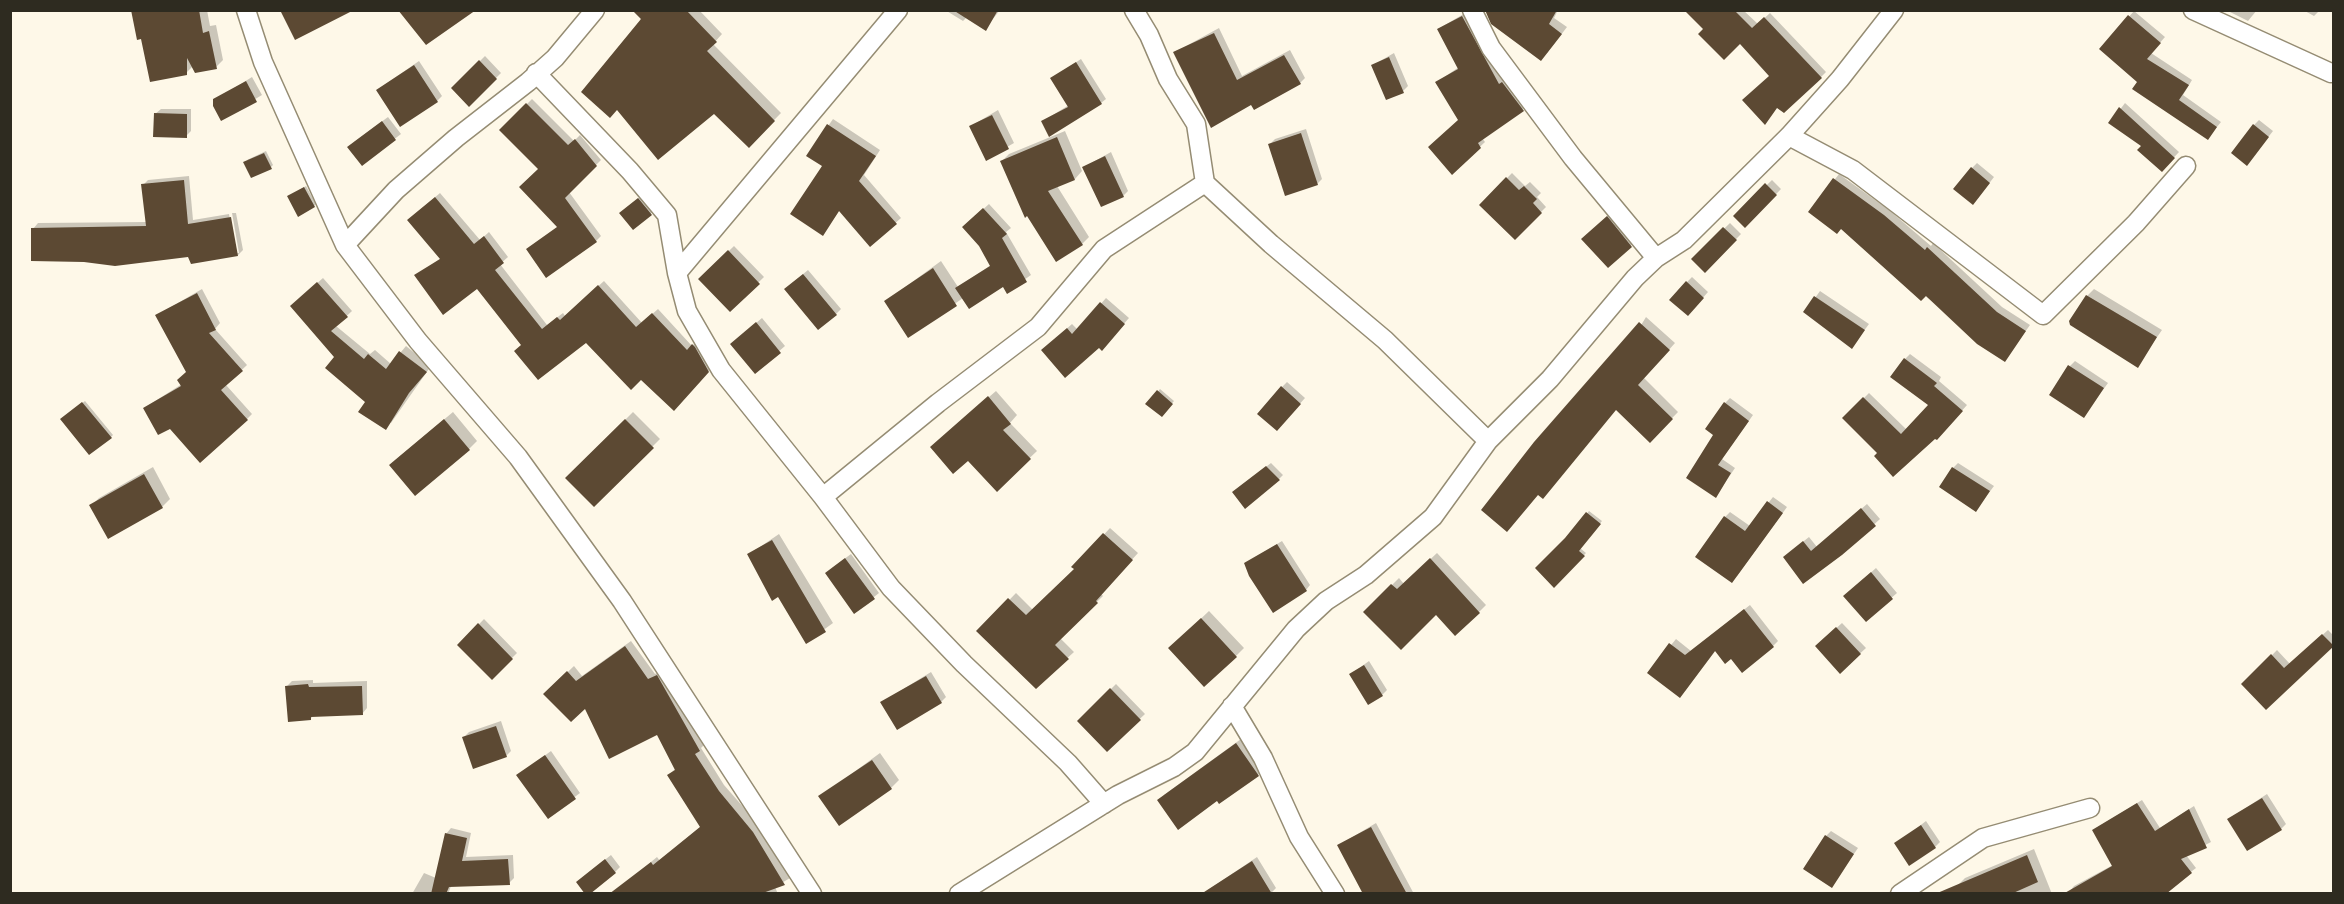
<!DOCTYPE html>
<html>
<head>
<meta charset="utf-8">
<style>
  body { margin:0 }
  #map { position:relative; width:2344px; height:904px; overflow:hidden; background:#fef8e8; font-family:Inter,sans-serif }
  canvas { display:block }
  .frame { position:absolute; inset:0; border:12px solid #2e2b20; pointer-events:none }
</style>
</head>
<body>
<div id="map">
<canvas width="2344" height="904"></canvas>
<div class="frame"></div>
</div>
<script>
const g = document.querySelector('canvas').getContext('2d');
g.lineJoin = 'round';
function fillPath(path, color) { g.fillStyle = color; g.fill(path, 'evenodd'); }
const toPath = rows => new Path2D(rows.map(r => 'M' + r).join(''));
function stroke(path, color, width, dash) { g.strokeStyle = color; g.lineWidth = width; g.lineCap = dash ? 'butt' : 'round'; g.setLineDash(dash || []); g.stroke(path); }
fillPath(toPath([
  [132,10,207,10,210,26,216,25,223,60,216,67,193,66,186,73,142,38],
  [643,10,699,10,722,34,713,44,781,113,749,146,715,112,618,108],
  [945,10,1000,10,985,29,967,17,963,21],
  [1487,10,1558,10,1554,18,1567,27,1547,53],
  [1687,10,1743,10,1758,24,1770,13,1826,72,1821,77,1771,76,1740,41,1706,29],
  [2226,10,2257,10,2248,21],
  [2303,10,2320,10,2314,16],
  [2134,11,2165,37,2151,53,2192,80,2183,95,2221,122,2208,138,2101,49],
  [1467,12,1504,81,1508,78,1528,105,1482,138,1485,142,1452,173,1460,120,1437,82,1459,67,1438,29],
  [1219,28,1242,76,1290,50,1305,78,1300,83,1252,103,1175,52],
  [1394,53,1408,86,1403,91,1373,65],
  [485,56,501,73,469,105,453,88],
  [1081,59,1106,99,1101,103,1043,121,1069,105,1052,78],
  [419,61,442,96,437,101,377,90],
  [252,77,262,95,222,119,215,100],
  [532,99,574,141,580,135,601,160,569,192,601,236,596,241,558,226,541,169,501,130],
  [2125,103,2179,152,2162,170,2143,146,2110,123],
  [161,109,191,109,191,131,186,136,155,114],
  [998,110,1014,143,986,159,971,126],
  [388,117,401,134,362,164,354,142],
  [833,119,880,150,864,175,901,218,871,245,840,210,823,234,824,166,808,155],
  [2259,120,2273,131,2252,158,2254,125],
  [1306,129,1322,179,1317,184,1270,144,1275,139],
  [1065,131,1082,171,1075,179,1057,186,1089,237,1082,244,1002,161,1009,154],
  [266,151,273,165,271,167,247,160],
  [1111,152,1128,191,1123,196,1084,167],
  [1977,163,1994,177,1978,198,1972,168],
  [1512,173,1525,186,1530,182,1541,193,1537,197,1546,207,1515,238,1481,205],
  [1839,174,1889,210,1931,246,1933,243,2002,307,2030,325,2005,360,1841,228,1810,212],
  [189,176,193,220,229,214,236,253,239,253,232,213,236,213,243,250,238,255,189,255,33,229,38,223,147,222,143,185,148,180],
  [1772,180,1781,189,1745,226,1735,216],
  [306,186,316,204,314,206,291,195],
  [440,193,480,240,489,232,508,257,500,264,547,325,563,313,565,316,604,281,642,323,658,309,692,346,698,340,713,366,674,409,641,378,586,341,523,345,478,287,416,276,441,258,414,215],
  [644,194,656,209,634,228,626,208],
  [989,204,1011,228,1006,232,1031,275,1007,292,1003,285,963,298,909,336,886,301,941,261,958,287,991,265,969,222],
  [1612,212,1636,241,1608,266,1588,234],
  [1730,223,1741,234,1705,271,1693,259],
  [734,246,764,277,730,310,700,279],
  [808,270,841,309,836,314,791,284],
  [1692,277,1708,292,1693,309,1687,282],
  [323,278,352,311,336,326,370,354,375,350,391,364,406,346,431,366,391,423,367,401,297,301],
  [202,289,220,323,215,329,247,365,226,385,252,414,247,419,170,427,144,408,182,384,187,372,157,315],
  [2094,289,2162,330,2137,366,2087,296],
  [1820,291,1869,324,1852,347,1805,312],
  [1106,298,1129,318,1107,343,1099,346,1048,345,1072,324,1078,330],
  [1646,317,1675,343,1644,378,1678,412,1650,441,1616,409,1539,494],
  [762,318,785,346,755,372,737,339],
  [1910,354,1941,377,1939,381,1967,405,1942,433,1879,453,1844,418,1869,393,1907,430,1930,405,1905,359],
  [2075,361,2108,383,2084,416,2070,366],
  [1287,382,1305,398,1282,424,1282,387],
  [1160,389,1174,401,1162,415,1148,403],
  [996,391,1017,415,1010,423,1037,451,997,489,968,459,939,440],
  [1730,398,1753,415,1722,459,1735,468,1716,496,1715,435,1725,403],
  [85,401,113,435,111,437,64,417],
  [453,412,477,441,469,449,399,457],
  [633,412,660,439,594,505,567,478],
  [1271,463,1283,475,1279,479,1238,488],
  [1958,463,1994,486,1976,510,1953,468],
  [153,467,170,499,162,507,108,537,91,506,99,498],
  [1773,497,1787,507,1737,576,1725,517,1730,512,1750,526],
  [1867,504,1880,519,1842,554,1790,552,1809,537,1817,547],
  [1589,511,1602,521,1580,548,1586,553,1554,586,1567,539],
  [1110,528,1138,553,1101,594,1103,596,1060,638,1074,652,1036,687,979,631,1016,593,1033,610,1076,569,1074,567],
  [779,534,833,623,807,642,779,595,748,555],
  [1282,541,1310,585,1306,590,1246,563],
  [1437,553,1486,605,1479,612,1365,612,1399,578,1404,584],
  [851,554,879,593,855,612,832,568],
  [1876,568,1897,593,1866,620,1850,591],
  [1750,605,1778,641,1773,646,1731,657,1716,650,1685,691,1649,672,1676,639,1691,651],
  [1209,611,1244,648,1236,656,1170,648],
  [484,619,517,653,492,678,459,645],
  [1842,623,1866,648,1840,672,1822,641],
  [2328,630,2334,636,2334,644,2267,707,2244,684,2277,650,2290,664],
  [631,641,655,674,663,670,705,744,701,748,724,785,759,825,790,878,775,887,778,894,696,894,618,889,657,857,660,861,701,826,669,775,676,768,658,733,545,694,574,666,582,676],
  [1369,661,1387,690,1382,695,1351,674],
  [931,672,946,697,941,702,882,702],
  [313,680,313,683,367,681,367,708,362,714,314,715,310,719,287,686,292,681],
  [1116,684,1145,714,1107,750,1079,721],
  [501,721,511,751,506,756,464,737,469,732],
  [1241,739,1263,770,1258,775,1217,798,1164,795],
  [551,751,580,793,548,817,518,775],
  [880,753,899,780,891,788,820,797],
  [2267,794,2286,824,2281,829,2229,819],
  [2142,800,2160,828,2194,806,2211,842,2186,855,2196,868,2166,891,2168,894,2071,894,2070,891,2074,886,2113,865,2093,830],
  [1926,821,1940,842,1935,847,1896,844],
  [1376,823,1414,894,1365,894,1339,845],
  [451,828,471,833,466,857,513,855,514,878,509,883,451,886,448,894,412,894,424,873,436,878,446,834],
  [1831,831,1858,848,1832,886,1826,836],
  [2034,849,2052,894,1962,894,1958,885,1965,878],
  [611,855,620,867,615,872,583,877],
  [1257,857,1276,888,1270,894,1208,890]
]), '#0003');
fillPath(toPath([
  [131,10,199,10,203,33,209,31,217,69,195,73,187,58,187,75,150,82,141,39,137,40],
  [280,10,354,10,295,40],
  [398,10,476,10,426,45],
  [632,10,686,10,717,42,707,51,775,121,749,148,714,114,658,160,617,110,610,118,581,92,641,19],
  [953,10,998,10,986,31],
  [1485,10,1557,10,1549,24,1562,34,1541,61,1491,24],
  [1684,10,1734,10,1752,28,1764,17,1822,78,1784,113,1777,108,1765,125,1742,100,1769,76,1740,44,1724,60,1698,34,1703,29],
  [2128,15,2161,43,2147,59,2189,85,2179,100,2217,127,2208,140,2132,89,2137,82,2099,49],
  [1462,16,1499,84,1502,82,1524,111,1478,143,1481,148,1452,175,1428,147,1458,120,1435,82,1458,69,1437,29],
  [1214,33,1237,80,1284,55,1301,84,1254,110,1251,105,1211,128,1173,52],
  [1389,57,1404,93,1386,100,1371,65],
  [479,60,497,79,469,107,451,88],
  [1076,62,1102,104,1049,137,1041,121,1068,107,1050,78],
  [414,65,438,102,400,127,376,90],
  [246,81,257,102,221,121,213,106,213,99],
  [526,103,568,145,575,139,597,166,565,198,597,242,546,278,526,249,557,227,519,187,538,169,499,130],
  [2119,107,2175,158,2162,172,2137,150,2141,146,2108,123],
  [154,113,187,114,187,138,153,137],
  [992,115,1009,149,986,161,969,126],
  [382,121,396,140,362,166,347,147],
  [827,124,876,156,859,181,897,224,870,247,839,211,823,236,790,214,822,166,806,156],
  [2253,124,2269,137,2247,166,2231,153],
  [1301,133,1318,185,1285,196,1268,144],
  [1057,137,1075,180,1048,191,1083,245,1056,262,1027,216,1025,218,1000,161],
  [264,153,272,169,251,178,243,162],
  [1105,156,1124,197,1101,207,1082,167],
  [1971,167,1990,183,1973,205,1953,189],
  [1506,177,1519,190,1524,186,1537,199,1533,203,1542,213,1515,240,1479,205],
  [1833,178,1884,215,1925,250,1927,247,1997,312,2026,331,2005,362,1977,344,1926,296,1921,301,1841,229,1837,234,1808,212],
  [184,180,188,224,231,217,238,256,191,264,188,257,115,266,84,262,31,261,31,228,146,226,141,184],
  [1765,183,1777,195,1745,228,1733,216],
  [304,187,315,207,298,217,287,196],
  [435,197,474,244,484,236,504,263,495,270,542,329,557,317,560,320,598,285,636,327,652,313,687,350,692,344,695,347,709,372,674,411,641,380,631,390,586,343,538,380,514,351,521,345,477,289,443,315,414,275,440,259,407,220],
  [638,198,652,215,633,230,619,213],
  [983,208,1007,234,1002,238,1027,282,1007,294,1003,287,969,309,955,288,990,266,979,246,962,227],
  [1607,216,1632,247,1608,268,1581,239],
  [1723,227,1737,240,1705,273,1691,259],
  [728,250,760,284,730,312,698,279],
  [933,268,957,306,908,338,884,301],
  [803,274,837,315,818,330,784,289],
  [1686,281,1704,298,1688,316,1669,300],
  [317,282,348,317,331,331,364,359,368,354,386,369,399,351,427,372,409,393,386,430,358,412,365,402,325,368,334,357,290,306],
  [197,293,216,330,209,333,243,371,221,390,248,420,200,463,170,429,158,435,143,408,181,386,177,380,186,372,155,315],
  [2086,295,2157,337,2138,368,2070,325,2069,321],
  [1814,296,1865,330,1852,349,1803,312],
  [1100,302,1125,324,1102,351,1099,348,1065,378,1041,350,1067,328,1072,334],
  [756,322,781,353,755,374,730,344],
  [1639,322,1670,350,1638,385,1673,419,1650,443,1616,410,1543,499,1538,495,1507,532,1481,510,1534,442],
  [1904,358,1937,383,1934,386,1963,411,1937,440,1935,439,1893,477,1874,456,1877,453,1842,418,1863,397,1901,434,1928,405,1890,377],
  [2068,365,2104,388,2084,418,2049,395],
  [1281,386,1301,404,1277,431,1257,414],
  [1157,390,1173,404,1162,417,1145,404],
  [988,396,1011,424,1003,430,1031,459,997,492,968,461,953,474,930,447],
  [82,402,112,438,89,455,60,419],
  [1724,402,1749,421,1718,465,1731,473,1716,498,1686,478,1713,435,1705,429],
  [444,419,470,450,415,496,389,465],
  [625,419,654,448,594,507,565,478],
  [1266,466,1280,480,1245,509,1232,492],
  [1952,467,1990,491,1976,512,1939,487],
  [144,474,163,508,108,539,89,505],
  [1767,501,1783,513,1732,583,1695,557,1724,516,1745,531],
  [1861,508,1876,526,1842,555,1803,584,1783,557,1803,541,1811,551],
  [1586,512,1601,524,1579,551,1585,556,1554,588,1535,568,1565,538],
  [1103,533,1133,560,1096,601,1098,603,1055,645,1069,659,1036,689,976,631,1008,598,1026,615,1074,569,1071,567],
  [772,540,826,632,806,644,778,597,772,601,747,554],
  [1277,544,1307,591,1273,613,1249,576,1244,563],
  [845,558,875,599,854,614,825,573],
  [1430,558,1480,613,1455,636,1436,615,1401,650,1363,612,1391,584,1397,589],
  [1871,572,1893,599,1866,622,1843,596],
  [1744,609,1774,647,1742,673,1731,659,1725,664,1715,651,1680,698,1647,673,1669,643,1685,655],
  [1201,618,1237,657,1204,687,1168,648],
  [478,623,513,659,492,680,457,645],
  [1836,627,1861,654,1840,674,1815,646],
  [2322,634,2334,646,2266,710,2241,684,2271,654,2284,668],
  [625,646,648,679,657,675,700,751,695,754,719,791,753,832,785,885,760,894,609,894,651,862,653,865,700,827,667,775,675,770,657,735,609,759,585,709,571,722,543,694,567,671,576,681],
  [1364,665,1383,696,1368,705,1349,674],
  [926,676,942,703,897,730,880,702],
  [308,684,309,687,362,686,363,715,311,717,311,720,288,722,285,686],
  [1110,688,1141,720,1107,752,1077,721],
  [496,726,507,757,473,769,462,737],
  [1236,743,1259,776,1219,804,1217,801,1178,830,1157,800],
  [545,755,576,799,548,819,516,775],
  [872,760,892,789,839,826,818,796],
  [2262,798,2282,830,2247,851,2227,819],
  [2137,803,2155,831,2189,809,2207,848,2181,859,2192,873,2166,894,2063,894,2112,866,2092,830],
  [1921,825,1936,848,1909,866,1894,843],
  [1371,827,1395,872,1407,894,1363,894,1337,845],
  [445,833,467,838,462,861,508,859,510,885,449,887,446,894,431,894],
  [1825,835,1854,854,1832,888,1803,869],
  [2027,855,2038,882,2011,894,1935,894],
  [605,859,616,873,590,894,585,894,576,882],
  [1252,861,1272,894,1201,894]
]), '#5c4933');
const street = toPath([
  [246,10,263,62,345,245,418,341,518,457,622,601,812,894],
  [1134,10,1149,35,1168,79,1196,124,1205,183],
  [1472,10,1491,48,1573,158,1656,258],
  [2193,10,2331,73],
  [536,73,630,171,667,215,677,273,687,311,721,370,823,497,938,403,1038,327,1104,249,1205,183,1271,244,1385,340,1488,441],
  [1789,136,1853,170,2043,315,2136,223,2186,166],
  [345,245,396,190,456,138,528,82,555,58,595,10],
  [677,273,898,10],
  [823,497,891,588,964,664,1068,763,1104,804],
  [1232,706,1263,758,1299,837,1335,894],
  [959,894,1118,795,1174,767,1195,752,1296,629,1326,601,1366,575,1433,517,1488,441,1550,379,1635,278,1656,258,1684,240,1789,136,1840,79,1894,10],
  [1900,894,1983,838,2090,808]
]);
stroke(street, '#958c73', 21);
stroke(street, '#fff', 18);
</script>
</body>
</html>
